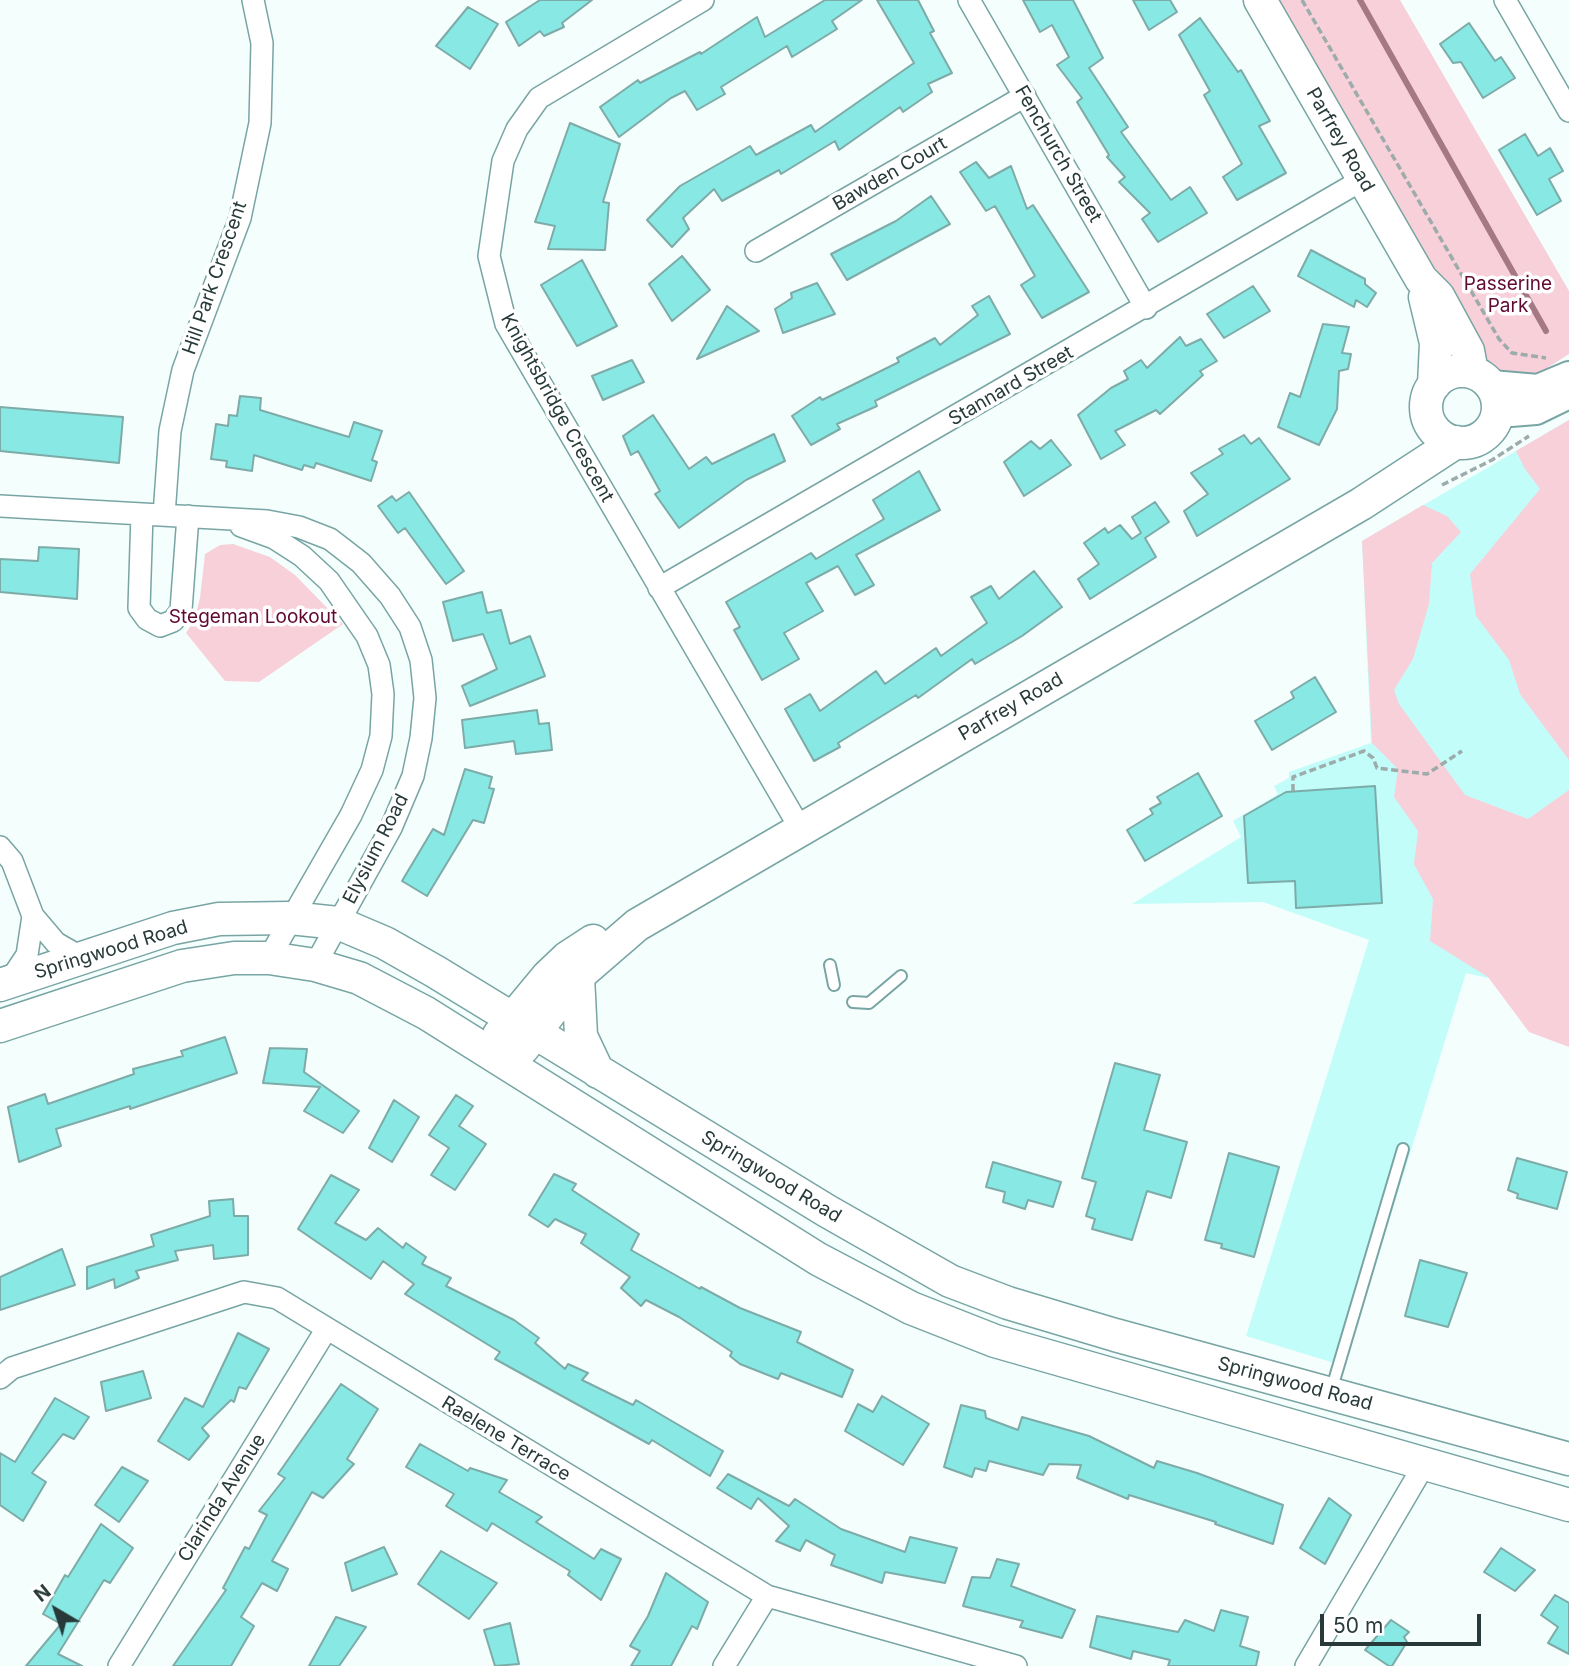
<!DOCTYPE html>
<html>
<head>
<meta charset="utf-8">
<style>
  body { margin:0 }
  #map { position:relative; width:1569px; height:1666px; overflow:hidden; background:#f4fefd; font-family:Inter,sans-serif }
  canvas { display:block }
  .north { position:absolute; left:21px; top:1575px; width:70px; height:70px; -webkit-text-stroke:5px #fff; paint-order:stroke; rotate:321deg; font-size:19px; font-weight:700; line-height:28px; text-align:center; color:#273a39 }
  .north::after { content:''; display:block; margin:auto; width:24px; height:32px; background:#273a39; clip-path:polygon(50% 0,100% 100%,50% 72%,0 100%) }
  .scale { position:absolute; left:1320px; top:1614px; width:161px; height:32px; box-sizing:border-box; border:4px solid #273a39; border-top:0; padding-left:9px; font-size:21px; line-height:24px; white-space:nowrap; color:#273a39; -webkit-text-stroke:5px #fff; paint-order:stroke }
</style>
</head>
<body>
<div id="map">
<canvas width="1569" height="1666"></canvas>
<div class="north">N</div>
<div class="scale">50 m</div>
</div>
<script>
const g = document.querySelector('canvas').getContext('2d');
g.lineJoin = 'round';
function fillPath(path, color) { g.fillStyle = color; g.fill(path, 'evenodd'); }
const toPath = rows => new Path2D(rows.map(r => 'M' + r).join(''));
function stroke(path, color, width, dash) { g.strokeStyle = color; g.lineWidth = width; g.lineCap = dash ? 'butt' : 'round'; g.setLineDash(dash || []); g.stroke(path); }
function drawText(font, color, halo, rows, align = 'center') {
  g.font = font + ' Inter,sans-serif'; g.lineWidth = 7; g.setLineDash([]); g.textBaseline = 'middle'; g.strokeStyle = halo; g.fillStyle = color; for (const [text, x, y, turn = 0] of rows) {
    g.save(); g.translate(x, y); g.rotate((+turn || 0) * Math.PI / 180); g.textAlign = isNaN(turn) ? turn : align; if (halo) g.strokeText(text, 0, 0); g.fillText(text, 0, 0); g.restore();
  }
}
fillPath(toPath([
  [1569,420,1569,996,1466,973,1344,1366,1246,1336,1369,940,1263,902,1132,904,1241,837,1233,821,1278,794,1274,786,1289,778,1289,772,1371,743,1362,541]
]), '#c3fdfa');
fillPath(toPath([
  [1275,0,1400,0,1569,291,1569,354,1524,383,1494,373,1483,362],
  [1569,420,1569,760,1520,694,1509,660,1476,616,1470,574,1540,489,1525,469,1516,451],
  [1423,505,1447,516,1461,532,1432,563,1429,604,1413,659,1394,690,1399,704,1465,795,1528,819,1569,790,1569,1047,1529,1032,1488,977,1430,941,1433,899,1414,864,1418,831,1394,797,1398,769,1372,743,1362,541],
  [233,544,270,557,295,575,343,624,259,682,225,681,186,633,194,621,200,598,205,554,220,545]
]), '#f8d0da');
stroke(toPath([
  [1360,0,1546,331]
]), '#a57885', 6);
const building = toPath([
  [540,0,592,0,562,23,564,27,544,36,540,31,519,46,506,22,540,0],
  [825,0,862,0,832,21,837,29,792,57,787,46,721,87,725,94,697,110,685,91,671,98,619,137,600,107,638,80,640,83,700,52,701,54,757,17,765,37,825,0],
  [877,0,918,0,934,31,930,33,952,73,928,84,932,92,903,112,900,107,839,150,835,141,781,174,779,170,722,201,714,189,683,218,689,229,672,247,647,220,680,186,750,146,756,155,811,125,815,132,914,63,877,0],
  [1023,0,1073,0,1103,58,1089,68,1128,127,1121,132,1171,200,1190,187,1207,213,1158,242,1142,219,1150,213,1119,182,1125,177,1107,157,1109,155,1077,102,1082,98,1057,65,1069,57,1052,25,1040,32,1023,0],
  [1133,0,1170,0,1177,12,1149,30,1133,0],
  [468,7,498,24,470,69,436,46,468,7],
  [1200,18,1238,72,1241,70,1270,121,1259,126,1286,173,1237,200,1223,177,1242,164,1204,95,1210,91,1179,35,1200,18],
  [1469,23,1495,61,1501,57,1515,78,1483,98,1461,62,1453,63,1440,44,1469,23],
  [570,123,620,144,603,202,609,203,605,250,548,249,555,226,535,222,570,123],
  [1525,134,1538,156,1550,148,1563,171,1549,179,1561,201,1537,215,1499,150,1525,134],
  [976,162,989,178,1011,166,1027,209,1033,205,1089,292,1042,318,1021,285,1035,276,995,206,986,211,960,172,976,162],
  [931,196,950,224,847,280,831,254,896,221,931,196],
  [1311,250,1365,279,1365,284,1376,293,1367,307,1356,300,1354,307,1298,276,1311,250],
  [682,256,710,290,672,321,649,284,682,256],
  [582,260,617,326,577,346,541,285,582,260],
  [817,283,835,314,783,333,775,309,792,298,791,293,817,283],
  [1253,286,1270,311,1224,338,1207,314,1253,286],
  [989,296,1010,334,875,401,877,406,837,424,840,429,811,445,792,416,820,397,822,400,899,362,897,358,935,338,940,345,978,315,972,306,989,296],
  [727,306,759,331,697,359,727,306],
  [1323,324,1349,327,1342,353,1351,354,1348,369,1339,371,1337,409,1319,445,1278,427,1290,393,1300,397,1323,324],
  [1180,337,1186,346,1201,339,1217,361,1200,371,1203,375,1160,414,1156,410,1115,431,1125,445,1101,459,1078,415,1111,388,1128,379,1124,371,1141,360,1147,368,1180,337],
  [632,360,644,382,603,400,592,376,632,360],
  [240,396,261,398,260,410,349,437,354,422,382,431,372,460,377,462,371,481,316,463,314,468,304,465,302,470,254,455,252,471,226,467,227,461,211,459,216,424,228,426,229,415,237,416,240,396],
  [0,407,123,417,119,463,0,451,0,407],
  [653,415,689,469,706,457,712,464,774,434,785,461,746,480,679,528,655,494,660,491,638,451,631,455,623,436,653,415],
  [1244,435,1251,444,1259,438,1290,479,1197,536,1184,511,1208,494,1191,473,1223,454,1219,449,1244,435],
  [1051,440,1071,465,1024,496,1004,462,1031,441,1040,449,1051,440],
  [919,471,940,510,856,555,874,585,855,595,838,566,806,583,823,611,784,633,799,659,762,680,734,630,740,627,726,602,811,553,816,559,884,519,873,500,919,471],
  [409,492,464,571,446,584,405,528,398,533,378,506,392,496,396,501,409,492],
  [1155,502,1169,522,1145,538,1156,557,1090,599,1078,579,1099,564,1084,543,1105,528,1108,533,1120,525,1132,539,1141,533,1132,517,1155,502],
  [39,547,79,549,77,599,0,592,0,559,38,561,39,547],
  [1034,571,1062,607,1022,636,975,664,972,659,918,698,916,695,838,743,840,747,814,761,785,709,810,694,820,711,876,671,885,684,936,648,941,656,987,623,971,597,991,586,999,599,1034,571],
  [482,592,487,613,501,610,510,644,530,636,545,676,470,706,462,686,497,669,483,634,453,641,443,602,482,592],
  [1315,677,1336,712,1272,750,1255,721,1294,698,1291,692,1315,677],
  [537,710,539,724,549,723,552,750,516,754,514,741,465,748,462,720,537,710],
  [465,769,492,777,489,788,494,789,484,823,473,820,427,896,402,881,433,829,444,835,465,769],
  [1198,773,1222,816,1145,861,1127,830,1153,814,1150,809,1161,803,1157,797,1198,773],
  [1375,786,1382,903,1296,908,1295,881,1248,883,1244,816,1286,792,1375,786],
  [225,1037,237,1073,130,1109,130,1106,56,1129,61,1146,19,1162,8,1107,45,1094,48,1104,134,1074,133,1069,183,1056,181,1051,225,1037],
  [270,1048,307,1049,304,1072,359,1111,343,1133,304,1111,320,1087,263,1083,270,1048],
  [1115,1063,1160,1075,1144,1130,1187,1142,1171,1198,1147,1191,1132,1240,1092,1229,1095,1219,1086,1216,1096,1182,1082,1178,1115,1063],
  [456,1095,473,1106,459,1126,486,1144,455,1190,431,1175,449,1148,429,1135,456,1095],
  [394,1100,419,1117,392,1162,369,1148,394,1100],
  [1229,1153,1279,1167,1254,1257,1221,1248,1222,1244,1205,1240,1229,1153],
  [1517,1158,1567,1172,1557,1209,1517,1198,1518,1194,1508,1190,1517,1158],
  [993,1162,1061,1182,1053,1207,1028,1200,1025,1209,1003,1202,1005,1192,986,1187,993,1162],
  [554,1174,576,1184,572,1190,639,1234,631,1250,700,1289,701,1287,740,1308,801,1332,797,1342,853,1370,842,1397,781,1373,778,1379,740,1364,730,1356,732,1352,679,1317,646,1300,641,1306,621,1288,630,1277,581,1243,586,1234,555,1219,548,1227,529,1215,554,1174],
  [331,1175,359,1190,335,1223,366,1240,378,1228,403,1248,406,1243,426,1257,422,1264,451,1278,446,1286,514,1320,539,1338,535,1343,565,1369,568,1364,588,1373,582,1380,633,1405,636,1400,723,1451,710,1476,652,1440,649,1444,495,1359,500,1352,405,1294,414,1284,383,1261,371,1279,298,1229,331,1175],
  [233,1199,234,1216,248,1216,248,1255,214,1259,213,1245,175,1251,178,1260,136,1271,139,1278,115,1288,114,1279,87,1289,87,1267,154,1246,151,1235,210,1216,209,1201,233,1199],
  [62,1249,75,1285,0,1310,0,1277,62,1249],
  [1420,1260,1467,1273,1448,1327,1405,1316,1420,1260],
  [238,1333,269,1349,246,1389,239,1387,234,1402,231,1400,202,1428,209,1436,189,1460,158,1441,185,1398,203,1407,238,1333],
  [143,1371,151,1398,106,1411,101,1382,143,1371],
  [341,1384,378,1409,347,1459,354,1464,323,1498,312,1492,272,1561,288,1569,277,1591,262,1583,241,1617,254,1626,231,1666,173,1666,226,1590,223,1588,245,1547,249,1549,267,1515,259,1511,285,1478,278,1474,341,1384],
  [882,1396,929,1424,903,1465,845,1431,858,1404,873,1412,882,1396],
  [55,1398,89,1417,74,1439,63,1434,32,1473,46,1482,23,1521,0,1505,0,1453,15,1462,55,1398],
  [961,1405,985,1411,986,1418,1018,1430,1022,1417,1089,1436,1154,1468,1157,1461,1197,1473,1283,1505,1273,1544,1215,1524,1216,1522,1129,1495,1128,1499,1077,1478,1081,1465,1049,1464,1043,1475,989,1461,986,1471,975,1468,972,1477,944,1467,961,1405],
  [420,1444,468,1471,470,1468,507,1480,499,1492,542,1517,536,1522,594,1559,601,1549,621,1559,601,1600,568,1575,570,1571,492,1523,487,1531,446,1506,454,1494,406,1467,420,1444],
  [122,1467,148,1481,119,1522,95,1505,122,1467],
  [728,1474,789,1506,795,1499,841,1529,905,1552,910,1537,957,1548,945,1583,885,1572,882,1583,831,1565,835,1555,806,1540,800,1551,776,1541,789,1526,758,1498,751,1509,717,1488,728,1474],
  [1329,1498,1351,1515,1325,1564,1300,1548,1329,1498],
  [101,1524,133,1548,110,1583,104,1580,58,1654,82,1666,26,1666,61,1624,43,1614,65,1575,68,1577,101,1524],
  [384,1547,397,1574,352,1591,345,1563,384,1547],
  [1501,1548,1535,1570,1515,1591,1484,1572,1501,1548],
  [441,1551,497,1583,469,1619,418,1584,441,1551],
  [997,1559,1019,1564,1011,1586,1075,1610,1062,1638,1020,1627,1023,1621,963,1606,972,1577,990,1578,997,1559],
  [666,1573,708,1602,697,1629,692,1626,671,1666,631,1666,640,1651,630,1646,648,1616,666,1573],
  [1555,1595,1569,1603,1569,1654,1548,1643,1558,1627,1541,1615,1555,1595],
  [1221,1610,1248,1617,1240,1646,1259,1652,1256,1666,1168,1666,1170,1660,1133,1651,1131,1659,1090,1647,1097,1616,1178,1632,1185,1620,1214,1631,1221,1610],
  [336,1617,366,1627,339,1666,309,1666,336,1617],
  [1391,1620,1409,1632,1404,1637,1407,1642,1392,1666,1389,1666,1365,1650,1391,1620],
  [510,1623,519,1664,495,1666,484,1630,510,1623]
]);
fillPath(building, '#88e8e4');
stroke(building, '#7daba8', 2);
const service = toPath([
  [830,965,834,985],
  [853,1002,869,1003,901,976],
  [1331,1391,1403,1149]
]);
const minor = toPath([
  [703,0,539,98,517,129,503,161,489,256,506,324,800,828],
  [969,0,1146,308],
  [1505,0,1569,111],
  [756,251,1025,96],
  [0,506,267,521,299,527,330,539,361,563,390,596,410,627,421,660,425,698,421,738,413,776,391,828,315,965],
  [142,514,139,608,147,619,160,626,173,621,181,610,188,516],
  [164,515,170,431,183,370,240,218,260,123,262,43,253,0],
  [241,526,274,538,302,556,329,581,367,636,379,665,383,694,381,736,372,770,351,815,269,958],
  [659,588,1362,180],
  [0,847,12,861,33,916,56,943,84,959],
  [9,982,27,955,33,916],
  [0,1378,12,1368,244,1292,277,1298,767,1596,1016,1666],
  [119,1666,326,1330],
  [724,1666,767,1596],
  [1306,1666,1424,1465]
]);
const tertiary = toPath([
  [1491,385,1538,389,1569,376],
  [1498,413,1536,410,1569,394]
]);
const secondary = toPath([
  [1260,0,1421,279,1438,296,1468,351,1472,372],
  [1425,297,1436,343,1434,385],
  '1426 407a36 36 0 1 1 72 0a36 36 0 1 1-72 0Z',
  [578,976,581,1036,598,1072],
  [0,985,173,928,219,919,290,918,338,923,385,943,436,972,827,1211,950,1281,1008,1303,1115,1335,1569,1459],
  [0,1026,182,966,234,958,269,958,315,965,359,978,426,1013,818,1259,911,1308,995,1341,1569,1505],
  [499,1035,548,976,567,958,593,941],
  [523,1048,578,976,637,925,1361,504,1456,442]
]);
stroke(service, '#78a5a3', 14);
stroke(minor, '#78a5a3', 24);
stroke(tertiary, '#78a5a3', 32);
stroke(secondary, '#78a5a3', 35);
stroke(toPath([
  [1302,0,1499,339,1512,353,1546,358],
  [1442,485,1492,460,1529,436],
  [1293,791,1293,777,1364,751,1373,758,1377,768,1427,774,1462,751]
]), '#9dabaa', 3.5, [7, 3.5]);
stroke(service, '#fff', 10);
stroke(minor, '#fff', 21);
stroke(tertiary, '#fff', 28);
stroke(secondary, '#fff', 32);
drawText('19px', '#273a39', '#fff', [
  ["Parfrey Road",1340,140,60],
  ["Fenchurch Street",1058,154,60],
  ["Bawden Court",890,174,-30],
  ["Hill Park Crescent",215,278,-71],
  ["Stannard Street",1011,386,-30],
  ["Knightsbridge Crescent",557,408,61],
  ["Parfrey Road",1011,707,-30],
  ["Elysium Road",376,849,-63],
  ["Springwood Road",111,950,-17],
  ["Springwood Road",771,1177,31],
  ["Springwood Road",1295,1384,15],
  ["Raelene Terrace",506,1439,31],
  ["Clarinda Avenue",222,1498,-58]
]);
drawText('19px', '#610a30', '#fff', [
  ["Passerine",1508,284],
  ["Park",1508,306],
  ["Stegeman Lookout",253,617]
]);
</script>
</body>
</html>
